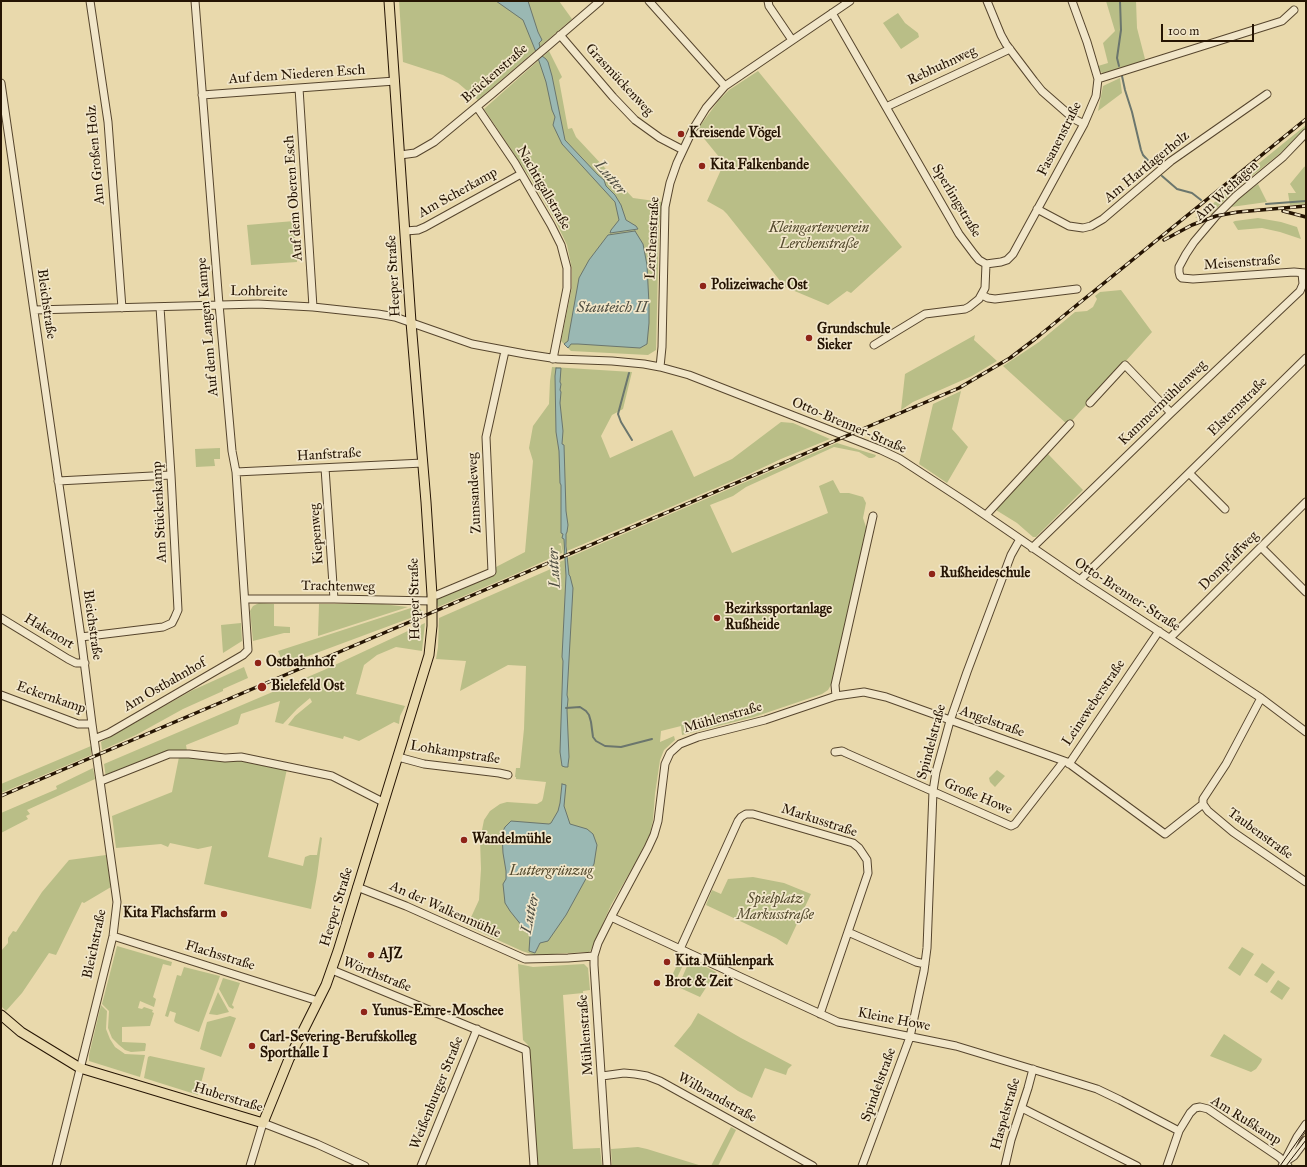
<!DOCTYPE html>
<html>
<head>
<meta charset="utf-8">
<style>
  body { margin:0 }
  #map { position:relative; width:1307px; height:1167px; overflow:hidden; background:#e9d9ac; font-family:"IM FELL Great Primer",serif }
  canvas { display:block }
  .frame { position:absolute; inset:0; border:2px solid #251403; pointer-events:none }
  .scale { position:absolute; left:1161px; top:24px; width:93px; height:18px; box-sizing:border-box; border:2px solid #251403; border-top:0; padding-left:5px; font-size:12px; line-height:14px; white-space:nowrap; color:#251403; -webkit-text-stroke:3px #f1e6c9; paint-order:stroke }
</style>
</head>
<body>
<div id="map">
<canvas width="1307" height="1167"></canvas>
<div class="frame"></div>
<div class="scale">100 m</div>
</div>
<script>
const g = document.querySelector('canvas').getContext('2d');
g.lineJoin = 'round';
function fillPath(path, color) { g.fillStyle = color; g.fill(path, 'evenodd'); }
const toPath = rows => new Path2D(rows.map(r => 'M' + r).join(''));
function stroke(path, color, width, dash) { g.strokeStyle = color; g.lineWidth = width; g.lineCap = dash ? 'butt' : 'round'; g.setLineDash(dash || []); g.stroke(path); }
function drawText(font, color, halo, rows, align = 'center') {
  g.font = font + ' "IM FELL Great Primer",serif'; g.lineWidth = 3.5; g.setLineDash([]); g.textBaseline = 'middle'; g.strokeStyle = halo; g.fillStyle = color; for (const [text, x, y, turn = 0] of rows) {
    g.save(); g.translate(x, y); g.rotate((+turn || 0) * Math.PI / 180); g.textAlign = isNaN(turn) ? turn : align; if (halo) g.strokeText(text, 0, 0); g.fillText(text, 0, 0); g.restore();
  }
}
fillPath(toPath([
  [399,1,559,1,572,19,478,100,458,83,443,75,403,62],
  [1106,1,1136,1,1137,28,1145,59,1139,63,1104,74,1099,71,1098,66,1108,63,1103,43,1115,31],
  [898,13,905,23,918,33,919,37,901,49,883,23],
  [549,51,562,77,559,80,568,129,572,128,576,137,633,198,662,202,659,226,656,350,648,355,571,351,561,341,572,287,572,269,567,245,555,220,531,179,484,109],
  [758,71,902,247,851,293,847,291,828,305,785,287,727,214,723,210,707,201,724,163,697,130,719,100,729,90],
  [1120,78,1122,93,1098,111,1103,86],
  [1306,125,1306,128,1299,138,1236,189,1211,214,1195,218,1236,185,1237,181],
  [1306,166,1306,204,1290,205,1288,193,1296,193,1290,184,1304,167],
  [1258,184,1267,202,1231,207,1242,196],
  [1258,218,1281,222,1297,227,1301,239,1280,232,1262,228,1238,230,1233,222,1235,221],
  [294,221,297,262,251,265,247,225],
  [1121,290,1152,332,1068,425,1003,366,1039,342,1075,312,1087,311,1093,307,1097,299,1095,296,1100,292],
  [975,335,974,340,997,361,972,376,913,402,901,410,905,374],
  [552,367,632,372,623,409,612,415,601,436,610,458,672,430,694,477,732,459,781,422,793,423,830,439,781,459,747,475,711,490,567,551,566,541,565,559,837,443,876,455,875,457,872,458,869,458,859,452,834,447,746,487,733,496,710,505,732,553,828,513,819,486,833,480,840,493,849,493,863,497,866,503,863,518,867,530,832,683,828,690,822,694,754,717,682,735,681,726,661,731,660,742,674,736,675,740,664,750,660,760,655,794,653,820,650,834,638,858,611,905,591,950,589,952,534,955,522,951,467,926,479,900,481,869,480,840,484,820,490,811,500,804,507,802,537,804,542,801,543,798,546,782,516,779,516,777,515,777,516,768,520,768,524,729,526,666,508,665,460,691,466,661,436,659,438,647,439,618,553,568,555,564,564,560,561,543,558,544,561,546,562,553,520,572,438,607,436,598,525,552,533,461,529,448,533,426,549,404,550,381],
  [961,391,952,429,968,447,947,483,919,464,933,404],
  [220,448,220,459,214,459,215,466,196,467,195,449],
  [1048,454,1083,490,1036,537,1033,537,1017,523,996,510],
  [259,603,274,604,274,626,290,627,290,633,284,633,253,641,250,611,253,606],
  [319,604,382,604,408,607,318,636],
  [414,607,420,609,424,613,284,665,278,651],
  [241,623,242,641,223,653,221,625],
  [425,623,422,651,396,647,377,655,364,665,356,694,405,706,400,716,399,724,394,722,359,741,344,736,343,739,288,725,295,716,312,702,310,698,297,709,283,724,275,722,280,701,241,714,238,724,186,745,187,751,106,778,104,764,324,670],
  [244,667,248,678,223,689,223,691,183,709,136,735,102,750,101,742,191,691],
  [91,746,91,755,1,793,1,784],
  [186,756,222,761,239,760,287,769,268,857,303,866,305,857,310,855,317,855,320,837,322,838,317,876,311,909,204,884,212,846,198,849,170,843,168,847,161,844,116,848,112,816,172,792,179,757],
  [93,768,95,779,27,810,30,814,26,816,28,819,1,833,1,813,57,789,56,786],
  [997,770,1005,776,995,787,990,782,989,778],
  [106,855,111,887,84,903,82,902,56,955,49,953,22,993,6,1011,1,1006,1,951,8,943,8,938,13,931,16,932,42,892,69,860],
  [753,877,784,883,811,894,787,945,776,938,706,905,712,890,721,894,728,879],
  [117,946,172,962,171,966,163,964,153,997,156,999,154,1007,140,1001,138,1008,142,1009,144,1007,153,1010,152,1012,154,1013,150,1026,122,1027,122,1042,145,1043,146,1044,145,1051,131,1052,125,1050,119,1045,112,1038,108,1028,109,1011,102,1004],
  [1242,947,1254,954,1240,976,1228,968],
  [680,958,685,961,675,982,670,980],
  [696,962,716,972,700,997,678,987,688,964,694,967],
  [1262,963,1275,972,1267,983,1254,975],
  [518,964,533,967,584,964,588,968,590,990,583,991,583,993,563,995,573,1149,600,1148,602,1166,536,1166,528,1045,523,1040],
  [184,967,220,976,199,1032,176,1023,174,1021,176,1013,170,1011,168,1017,165,1016,177,975,181,976],
  [223,978,240,983,232,1005,234,1007,233,1009,229,1007,219,989],
  [1278,980,1290,988,1282,1000,1270,992],
  [218,992,229,1012,217,1015,209,1014],
  [101,1005,107,1011,106,1029,110,1039,115,1047,125,1054,145,1055,140,1077,89,1061,89,1055],
  [698,1013,741,1038,792,1065,788,1069,786,1075,765,1068,752,1098,738,1091,674,1046,691,1025],
  [230,1016,236,1018,221,1057,202,1050,200,1049,207,1022],
  [1224,1034,1262,1059,1261,1062,1256,1069,1251,1072,1210,1056],
  [150,1056,205,1068,198,1095,144,1078,148,1057],
  [731,1127,736,1130,718,1166,711,1166],
  [638,1147,647,1149,702,1166,612,1166,611,1149]
]), '#b9be87');
const water = toPath([
  [496,1,528,1,538,32,542,40,539,43,542,56,546,59,548,62,552,76,565,140,598,175,604,180,606,186,615,195,621,205,626,220,636,226,638,229,610,233,611,230,619,220,615,202,562,144,553,125,555,117,552,110,546,82,536,52,523,20,496,1],
  [635,231,643,244,647,265,649,304,649,323,647,344,640,348,578,344,571,344,568,348,564,344,568,341,569,334,579,278,589,260,608,235,635,231],
  [556,368,561,368,560,382,561,384,560,390,561,392,560,403,563,431,562,444,564,445,566,511,568,525,567,532,566,534,566,546,569,575,570,576,573,588,567,695,568,699,567,710,569,757,568,765,568,767,565,767,562,766,560,752,563,661,562,657,566,576,564,539,562,538,563,534,561,533,561,485,560,483,559,451,556,432,555,376,556,368],
  [562,784,566,785,564,806,570,824,587,829,593,834,597,845,596,851,594,864,566,915,548,941,540,943,535,953,529,951,530,936,510,911,505,903,503,884,506,879,506,871,503,853,502,833,505,827,511,821,549,824,551,823,558,811,560,803,562,784]
]);
fillPath(water, '#9ab8b3');
stroke(water, '#6b766d', 1);
stroke(toPath([
  [1119,66,1117,58,1121,30,1120,1],
  [1122,76,1125,90,1132,112,1141,150,1143,155,1154,167],
  [1162,176,1177,189,1192,193,1201,200],
  [1266,204,1306,201],
  [629,373,618,414,621,422,632,440],
  [566,708,580,707,586,711,589,715,591,722,593,737,596,741,605,746,621,747,652,739]
]), '#6b766d', 2);
const minor = toPath([
  [90,1,108,122,122,308],
  [649,1,725,86],
  [768,1,769,6,792,40],
  [987,1,1001,35,1006,44,1034,81,1042,91,1074,119,1084,124],
  [832,13,959,234,974,254,979,260,986,264],
  [560,35,613,97,635,120,660,138,683,150],
  [1098,79,1282,21,1294,10],
  [1,83,81,637,92,724,117,902,113,936,56,1166],
  [299,88,313,307],
  [202,95,395,81],
  [477,107,515,163,551,225,561,245,567,268,567,288,553,359],
  [886,107,1010,49],
  [400,155,415,153,434,142,492,94,600,1],
  [1037,209,1069,226,1083,228,1091,226,1103,219,1171,161,1267,94],
  [406,231,418,230,425,227,521,174],
  [986,264,1001,262,1007,260,1013,254,1084,124,1096,96,1098,79,1087,42,1072,1],
  [1305,273,1294,272,1193,279,1182,278,1180,276,1179,272,1179,267,1186,254,1194,242,1216,216,1236,196,1283,157,1306,133],
  [982,295,988,298,995,299,1077,289],
  [34,310,258,304,313,307,378,314,395,317,472,344,525,354,558,359,612,361,644,364,660,367,689,375,881,450,900,459,966,502,1080,580,1261,698,1306,732],
  [874,345,925,314,965,309,969,307,979,299,985,288,986,264],
  [660,367,662,347,665,207,670,183,677,163,693,129,706,108,725,86,850,1],
  [1090,403,1125,365,1171,413],
  [325,468,334,599],
  [236,472,423,463],
  [1189,473,1225,509],
  [58,481,171,475],
  [986,515,1070,424],
  [1261,547,1306,592],
  [1032,548,1171,413,1300,291,1303,284,1302,273],
  [1080,580,1306,358],
  [432,595,437,595,492,572,486,437,505,351],
  [245,599,334,599,432,601],
  [1,618,68,659,76,663,85,663],
  [81,637,163,627,172,623,175,617,178,610,171,475,160,307],
  [1170,638,1306,502],
  [1,695,78,724,92,724],
  [836,696,835,685,873,516],
  [1261,698,1226,764,1203,799,1203,804,1208,811,1233,832,1306,882],
  [94,739,109,733,243,655,248,650,236,472,232,451,219,304,195,1],
  [835,752,842,751,846,753,1011,826,1015,824,1064,761],
  [398,757,424,764,499,773,508,775],
  [1069,764,1159,631],
  [101,781,169,754,189,754,225,758,241,757,332,776,383,802],
  [357,887,406,906,525,959,568,958,594,956],
  [611,917,838,1022,956,1046,1068,1080,1097,1089,1120,1100,1179,1131],
  [848,932,916,962,925,964],
  [113,936,318,1001],
  [680,949,738,821,741,817,746,814,753,814,853,843,859,848,867,860,868,873,820,1014],
  [332,970,526,1050,534,1166],
  [602,1076,624,1073,635,1074,647,1076,660,1081,813,1166],
  [1022,1108,1137,1166],
  [1285,1162,1294,1156,1306,1140],
  [250,1166,263,1123,317,1144,365,1166],
  [421,1166,477,1029],
  [607,1166,594,965,594,956,598,943,611,917,648,848,654,835,658,821,665,764,670,753,680,744,698,737,765,720,836,696,864,692,886,697,1067,762,1165,834,1203,804],
  [862,1166,910,1037,924,971,927,948,933,791,936,772,950,721,967,672,1011,555,1020,539],
  [1005,1166,1011,1140,1028,1088,1033,1069],
  [1167,1166,1179,1131,1190,1113,1195,1108,1200,1107,1208,1109,1227,1122,1279,1157,1288,1166],
  [1282,1166,1297,1137,1306,1124]
]);
const major = toPath([
  [1,1015,21,1032,80,1068,263,1123,289,1059,326,985,338,951,429,655,432,626,432,595,426,502,411,322,389,1]
]);
stroke(minor, '#56452d', 9);
stroke(major, '#251403', 11);
stroke(minor, '#f1e6c9', 7);
stroke(major, '#e9d9ac', 9);
stroke(toPath([
  [1280,1166,1306,1129],
  [1286,1166,1306,1140]
]), '#251403', 1);
const rail = toPath([
  [1283,211,1306,217],
  [1164,240,1192,225,1216,216,1238,212,1306,206],
  [1,796,959,388,1010,358,1035,339,1306,119]
]);
stroke(rail, '#251403', 3.5);
stroke(rail, '#f1e6c9', 2, [6]);
for (const [x, y, r, color] of [
  [681,134,4,"#8f2418"],
  [702,166,4,"#8f2418"],
  [703,286,4,"#8f2418"],
  [809,338,4,"#8f2418"],
  [932,574,4,"#8f2418"],
  [717,618,4,"#8f2418"],
  [258,663,4,"#8f2418"],
  [262,687,5,"#8f2418"],
  [464,840,4,"#8f2418"],
  [224,914,4,"#8f2418"],
  [371,955,4,"#8f2418"],
  [667,962,4,"#8f2418"],
  [657,983,4,"#8f2418"],
  [364,1012,4,"#8f2418"],
  [252,1046,4,"#8f2418"]
]) { const dot = new Path2D(); dot.arc(x, y, r, 0, 2 * Math.PI); g.fillStyle = color; g.fill(dot); stroke(dot, '#f1e6c9', 1.5); }
drawText('14px', '#251403', '#f1e6c9', [
  ["Rebhuhnweg",942,66,-25],
  ["Brückenstraße",495,74,-41],
  ["Auf dem Niederen Esch",297,75,-4],
  ["Grasmückenweg",619,80,47],
  ["Fasanenstraße",1060,139,-63],
  ["Am Großen Holz",96,155,-95],
  ["Am Hartlagerholz",1147,167,-39],
  ["Nachtigallstraße",543,188,60],
  ["Am Wiehagen",1227,191,-43],
  ["Am Scherkamp",458,193,-29],
  ["Auf dem Oberen Esch",294,198,-94],
  ["Sperlingstraße",956,201,59],
  ["Lerchenstraße",653,238,-87],
  ["Meisenstraße",1242,263,-4],
  ["Heeper Straße",394,276,-93],
  ["Lohbreite",259,292,1],
  ["Bleichstraße",46,304,82],
  ["Auf dem Langen Kampe",208,327,-95],
  ["Kammermühlenweg",1163,403,-44],
  ["Elsternstraße",1238,407,-45],
  ["Otto-Brenner-Straße",849,426,23],
  ["Hanfstraße",329,455,-3],
  ["Zumsandeweg",475,493,-93],
  ["Am Stückenkamp",160,512,-93],
  ["Kiepenweg",317,534,-94],
  ["Dompfaffweg",1229,561,-45],
  ["Trachtenweg",338,587,1],
  ["Otto-Brenner-Straße",1127,595,33],
  ["Heeper Straße",415,599,-91],
  ["Bleichstraße",92,625,82],
  ["Hakenort",49,632,31],
  ["Am Ostbahnhof",165,685,-30],
  ["Eckernkamp",51,698,19],
  ["Leineweberstraße",1094,703,-56],
  ["Mühlenstraße",723,718,-16],
  ["Angelstraße",992,722,20],
  ["Spindelstraße",932,742,-75],
  ["Lohkampstraße",455,753,9],
  ["Große Howe",978,797,23],
  ["Markusstraße",819,821,18],
  ["Taubenstraße",1260,834,36],
  ["Heeper Straße",337,907,-73],
  ["An der Walkenmühle",445,910,24],
  ["Bleichstraße",95,944,-78],
  ["Flachsstraße",220,956,17],
  ["Wörthstraße",377,975,22],
  ["Kleine Howe",894,1020,11],
  ["Mühlenstraße",586,1035,-94],
  ["Spindelstraße",879,1085,-70],
  ["Weißenburger Straße",437,1093,-68],
  ["Huberstraße",228,1098,17],
  ["Wilbrandstraße",717,1098,29],
  ["Haspelstraße",1006,1114,-74],
  ["Am Rußkamp",1246,1121,32]
]);
drawText('bold 14px', '#251403', '#f1e6c9', [
  ["Kreisende Vögel",689,134],
  ["Kita Falkenbande",710,166],
  ["Polizeiwache Ost",711,286],
  ["Grundschule",817,330],
  ["Sieker",817,346],
  ["Rußheideschule",940,574],
  ["Bezirkssportanlage",725,610],
  ["Rußheide",725,626],
  ["Ostbahnhof",266,663],
  ["Bielefeld Ost",271,687],
  ["Wandelmühle",472,840],
  ["Kita Flachsfarm",216,914,"right"],
  ["AJZ",379,955],
  ["Kita Mühlenpark",675,962],
  ["Brot & Zeit",665,983],
  ["Yunus-Emre-Moschee",372,1012],
  ["Carl-Severing-Berufskolleg",260,1038],
  ["Sporthalle I",260,1054]
], 'left');
drawText('italic 14px', '#51472b', '#f1e6c9', [
  ["Kleingartenverein",819,229],
  ["Lerchenstraße",819,245],
  ["Luttergrünzug",551,872],
  ["Spielplatz",775,900],
  ["Markusstraße",775,916]
]);
drawText('italic 15px', '#4e4d41', '#f1e6c9', [
  ["Lutter",610,178,50],
  ["Stauteich II",612,308],
  ["Lutter",555,568,-93],
  ["Lutter",531,914,-78]
]);
</script>
</body>
</html>
